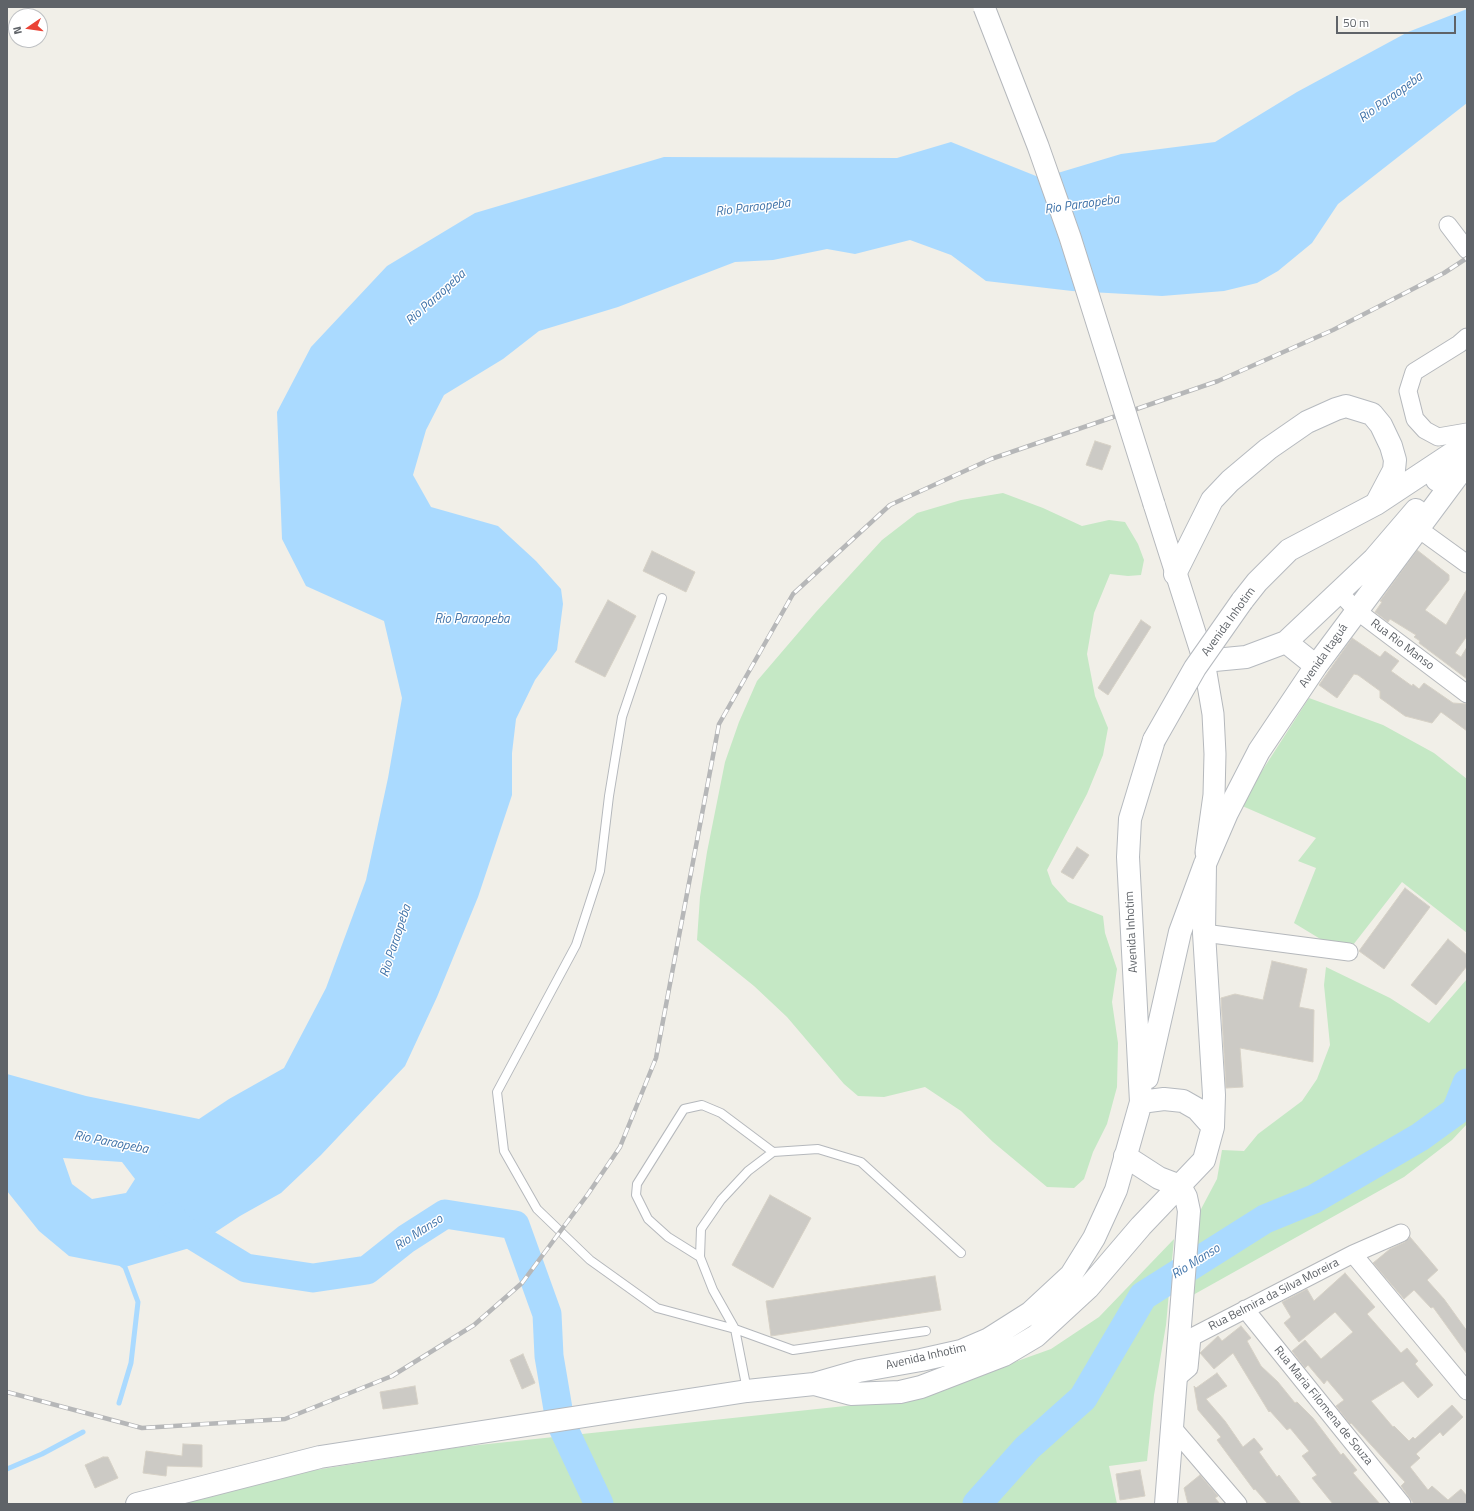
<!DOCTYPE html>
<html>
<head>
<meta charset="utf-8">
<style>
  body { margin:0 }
  #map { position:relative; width:1474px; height:1511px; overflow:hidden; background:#f1efe8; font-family:"Titillium Web",sans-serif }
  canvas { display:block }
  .frame { position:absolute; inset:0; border:8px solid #5f6368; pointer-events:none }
  .north { position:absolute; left:8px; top:8px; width:40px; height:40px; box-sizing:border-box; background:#fff; border:1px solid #bfc1c3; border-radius:50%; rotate:257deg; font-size:11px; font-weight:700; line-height:16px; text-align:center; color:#5f6368 }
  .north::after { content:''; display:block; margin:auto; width:14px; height:18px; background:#ea4335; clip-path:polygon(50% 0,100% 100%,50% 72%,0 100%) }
  .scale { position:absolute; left:1336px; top:16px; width:120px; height:18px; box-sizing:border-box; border:2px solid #5f6368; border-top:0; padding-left:5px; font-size:12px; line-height:14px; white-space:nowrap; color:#5f6368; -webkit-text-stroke:3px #fff; paint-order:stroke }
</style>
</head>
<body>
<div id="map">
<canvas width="1474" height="1511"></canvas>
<div class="frame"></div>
<div class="north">N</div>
<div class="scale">50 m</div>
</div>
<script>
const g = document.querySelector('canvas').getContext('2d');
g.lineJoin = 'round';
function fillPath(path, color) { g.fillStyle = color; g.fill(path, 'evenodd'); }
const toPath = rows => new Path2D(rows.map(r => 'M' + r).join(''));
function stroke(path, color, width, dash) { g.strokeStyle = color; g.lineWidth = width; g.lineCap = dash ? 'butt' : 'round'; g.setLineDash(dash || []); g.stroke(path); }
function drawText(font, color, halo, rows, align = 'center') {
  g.font = font + ' "Titillium Web",sans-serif'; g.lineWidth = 3; g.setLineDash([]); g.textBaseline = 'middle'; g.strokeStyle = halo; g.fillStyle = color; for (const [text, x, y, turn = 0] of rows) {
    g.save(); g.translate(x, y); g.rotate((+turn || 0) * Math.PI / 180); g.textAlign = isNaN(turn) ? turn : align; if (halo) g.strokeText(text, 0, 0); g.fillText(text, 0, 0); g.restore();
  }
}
fillPath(toPath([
  [1003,493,1043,508,1082,526,1109,520,1125,522,1138,544,1144,560,1141,575,1128,576,1110,574,1094,613,1087,654,1095,696,1108,728,1103,755,1087,794,1047,870,1052,884,1068,902,1103,916,1105,933,1117,969,1112,1002,1118,1043,1117,1087,1107,1124,1093,1152,1084,1179,1074,1188,1047,1187,993,1142,961,1111,925,1087,884,1097,858,1096,844,1084,787,1017,754,986,697,940,700,897,707,852,725,762,739,722,757,681,816,612,882,540,917,513,961,500],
  [1309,698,1383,725,1434,753,1467,779,1467,933,1402,882,1353,945,1322,940,1294,923,1316,868,1298,861,1316,838,1240,805],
  [1326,967,1390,998,1429,1023,1467,979,1467,1124,1452,1140,1404,1177,1193,1295,1200,1211,1217,1179,1222,1150,1244,1151,1258,1134,1302,1101,1317,1079,1330,1045,1324,985],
  [1174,1239,1166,1325,1154,1395,1147,1461,1109,1466,1117,1504,177,1504,303,1472,460,1447,911,1399,1051,1349,1099,1317]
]), '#c5e8c5');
fillPath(toPath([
  [1467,9,1467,103,1338,204,1312,243,1278,271,1257,283,1224,291,1162,296,1072,291,986,281,951,255,910,240,855,254,827,249,773,260,735,262,618,307,539,331,503,359,444,395,426,430,413,475,431,507,498,526,536,561,561,589,563,604,557,650,535,680,516,719,512,753,512,795,478,897,437,997,405,1066,321,1155,281,1193,240,1216,193,1247,125,1267,69,1256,39,1231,7,1191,7,1074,86,1096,199,1119,229,1099,284,1068,326,988,366,880,388,778,402,698,384,621,306,586,282,539,277,412,311,347,387,266,475,213,664,157,897,158,951,142,1041,178,1121,154,1215,142,1297,92,1408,32],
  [63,1158,122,1162,135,1179,126,1193,92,1199,72,1184]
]), '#aadaff');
stroke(toPath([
  [119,1403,131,1363,138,1302,125,1267,120,1263],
  [7,1469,42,1454,83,1432]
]), '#aadaff', 5);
stroke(toPath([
  [172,1217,174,1224,246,1268,313,1278,367,1270,406,1239,445,1214,515,1225,547,1314,549,1356,560,1421,599,1504],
  [977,1504,1027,1448,1083,1398,1143,1296,1265,1219,1314,1199,1420,1137,1456,1111,1467,1083]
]), '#aadaff', 29);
const building = toPath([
  [1095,441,1111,446,1102,470,1086,465,1095,441],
  [1417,550,1449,575,1449,580,1425,610,1446,625,1467,589,1467,636,1455,653,1461,657,1467,647,1467,679,1419,643,1420,641,1414,637,1416,635,1390,619,1388,622,1375,612,1382,602,1380,601,1417,550],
  [652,551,695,572,686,592,643,571,652,551],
  [608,600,636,616,605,677,575,662,608,600],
  [1141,620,1151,627,1108,695,1098,688,1141,620],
  [1352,638,1380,657,1385,651,1399,661,1391,671,1412,686,1413,684,1419,689,1424,683,1453,703,1467,704,1467,731,1441,712,1432,723,1405,716,1380,698,1380,691,1358,675,1354,674,1337,698,1319,685,1352,638],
  [1077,847,1089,855,1073,879,1061,872,1077,847],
  [1405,888,1430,907,1384,969,1359,951,1405,888],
  [1448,939,1467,955,1467,966,1436,1005,1411,985,1448,939],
  [1272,961,1307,969,1299,1007,1314,1010,1313,1062,1240,1048,1243,1087,1226,1088,1221,998,1235,994,1263,1000,1272,961],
  [770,1195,811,1218,773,1288,732,1265,770,1195],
  [1410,1237,1438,1270,1427,1280,1444,1299,1467,1331,1467,1354,1433,1307,1431,1308,1414,1290,1404,1299,1373,1263,1390,1249,1405,1242,1410,1237],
  [1345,1273,1375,1307,1367,1314,1401,1353,1407,1348,1418,1361,1415,1364,1433,1385,1418,1398,1403,1381,1371,1401,1393,1427,1394,1426,1409,1441,1413,1437,1415,1439,1452,1405,1463,1417,1443,1436,1440,1432,1416,1454,1420,1458,1410,1467,1428,1490,1432,1486,1448,1500,1461,1489,1467,1496,1467,1504,1414,1504,1401,1486,1405,1482,1351,1423,1350,1424,1336,1406,1344,1400,1327,1380,1324,1384,1308,1365,1305,1368,1292,1351,1305,1340,1321,1359,1353,1332,1335,1312,1299,1342,1284,1323,1291,1317,1282,1302,1307,1289,1314,1301,1345,1273],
  [935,1276,941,1310,771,1336,766,1301,935,1276],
  [1241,1326,1251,1338,1247,1341,1261,1366,1278,1382,1295,1403,1297,1402,1313,1418,1341,1455,1343,1453,1357,1470,1353,1473,1380,1504,1333,1504,1312,1478,1317,1475,1302,1456,1309,1451,1290,1428,1287,1430,1270,1411,1269,1412,1233,1353,1214,1369,1200,1353,1218,1336,1222,1341,1241,1326],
  [523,1354,535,1383,522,1389,510,1360,523,1354],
  [1217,1373,1227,1386,1206,1399,1225,1421,1243,1447,1254,1438,1263,1449,1259,1452,1277,1477,1279,1475,1301,1504,1268,1504,1255,1489,1254,1490,1217,1440,1221,1437,1198,1410,1194,1386,1196,1388,1217,1373],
  [415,1386,418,1404,383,1409,380,1392,415,1386],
  [183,1444,202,1445,202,1467,167,1466,166,1476,143,1473,146,1451,182,1456,183,1444],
  [103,1457,108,1457,118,1478,95,1488,85,1465,103,1457],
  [1140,1470,1145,1496,1120,1500,1116,1474,1140,1470],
  [1200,1475,1218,1496,1215,1498,1220,1504,1188,1504,1184,1488,1200,1475]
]);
fillPath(building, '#cccac5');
stroke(building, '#d6d1c6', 1);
const service = toPath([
  [662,598,622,717,609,796,600,871,576,945,497,1092,504,1151,537,1209,590,1260,657,1308,735,1329,793,1350,926,1331],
  [700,1257,668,1237,648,1219,636,1195,637,1184,684,1109,702,1105,721,1113,773,1152],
  [747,1390,735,1329,713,1290,700,1257,701,1229,721,1200,748,1171,773,1152,818,1149,861,1162,961,1253]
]);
const minor = toPath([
  [1448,225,1467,250],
  [1467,337,1459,344,1414,372,1408,391,1415,419,1425,430,1438,437,1467,432],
  [1409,522,1467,564],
  [1339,592,1357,611,1467,694],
  [1204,933,1349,952],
  [1353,1254,1467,1391],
  [1245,1309,1402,1504],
  [1176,1379,1189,1368,1192,1337,1353,1254,1401,1233],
  [1172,1427,1238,1504]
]);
const tertiary = toPath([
  [1154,504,1204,661,1213,714,1215,754,1214,795,1206,852]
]);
const secondary = toPath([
  [1437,480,1456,451],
  [1175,574,1212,500,1230,481,1268,449,1307,422,1336,409,1346,406,1372,414,1381,425,1391,446,1395,460,1394,470,1376,504],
  [1242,601,1257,582,1289,550,1376,504,1456,451,1467,435],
  [1286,642,1316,666],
  [1204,661,1246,657,1286,642,1374,559,1416,510],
  [1147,1078,1180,932,1205,864,1227,813,1259,751,1316,666,1467,463],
  [1141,1102,1164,1099,1183,1101,1197,1109,1213,1127],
  [1125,1156,1159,1178,1180,1186],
  [814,1384,851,1394,900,1392,921,1387,1004,1355,1036,1336,1088,1288,1141,1226,1204,1160,1213,1127,1214,1095,1204,933,1205,864],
  [137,1504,320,1457,747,1391,814,1384,859,1371,921,1360,961,1351,989,1339,1030,1313,1071,1275,1094,1238,1116,1190,1141,1102,1128,857,1130,819,1154,740],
  [1166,1504,1189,1211,1186,1197,1180,1186]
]);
stroke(service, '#b5b8bc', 10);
stroke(minor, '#b5b8bc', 19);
stroke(tertiary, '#b5b8bc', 23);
stroke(secondary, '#b6babf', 24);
stroke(service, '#fff', 8);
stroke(minor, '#fff', 17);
stroke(tertiary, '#fff', 21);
stroke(secondary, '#fff', 22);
const rail = toPath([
  [7,1392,142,1428,285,1419,392,1376,474,1325,522,1283,588,1194,620,1147,656,1058,719,724,793,594,890,505,991,459,1218,381,1333,330,1444,273,1467,258]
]);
stroke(rail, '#b6b7b8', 4.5);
stroke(rail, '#fff', 3, [9]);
const tertiaryBridge = toPath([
  [984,7,1038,146,1070,237,1154,504]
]);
const secondaryBridge = toPath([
  [1154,740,1195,668,1242,601]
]);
stroke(tertiaryBridge, '#b5b8bc', 23, []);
stroke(secondaryBridge, '#b6babf', 24, []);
stroke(tertiaryBridge, '#fff', 21);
stroke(secondaryBridge, '#fff', 22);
drawText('12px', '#5f6368', '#fff', [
  ["Avenida Inhotim",1229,622,-54],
  ["Rua Rio Manso",1402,645,37],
  ["Avenida Itaguá",1324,656,-55],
  ["Avenida Inhotim",1132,932,-93],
  ["Rua Belmira da Silva Moreira",1274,1295,-27],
  ["Avenida Inhotim",926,1357,-13],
  ["Rua Maria Filomena de Souza",1323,1406,51]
]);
drawText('italic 13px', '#4174aa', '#fff', [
  ["Rio Paraopeba",1391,98,-36],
  ["Rio Paraopeba",1082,205,-8],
  ["Rio Paraopeba",753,208,-7],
  ["Rio Paraopeba",436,298,-42],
  ["Rio Paraopeba",472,620],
  ["Rio Paraopeba",396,941,-72],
  ["Rio Paraopeba",111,1143,11],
  ["Rio Manso",419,1233,-33],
  ["Rio Manso",1196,1262,-32]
]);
</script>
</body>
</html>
